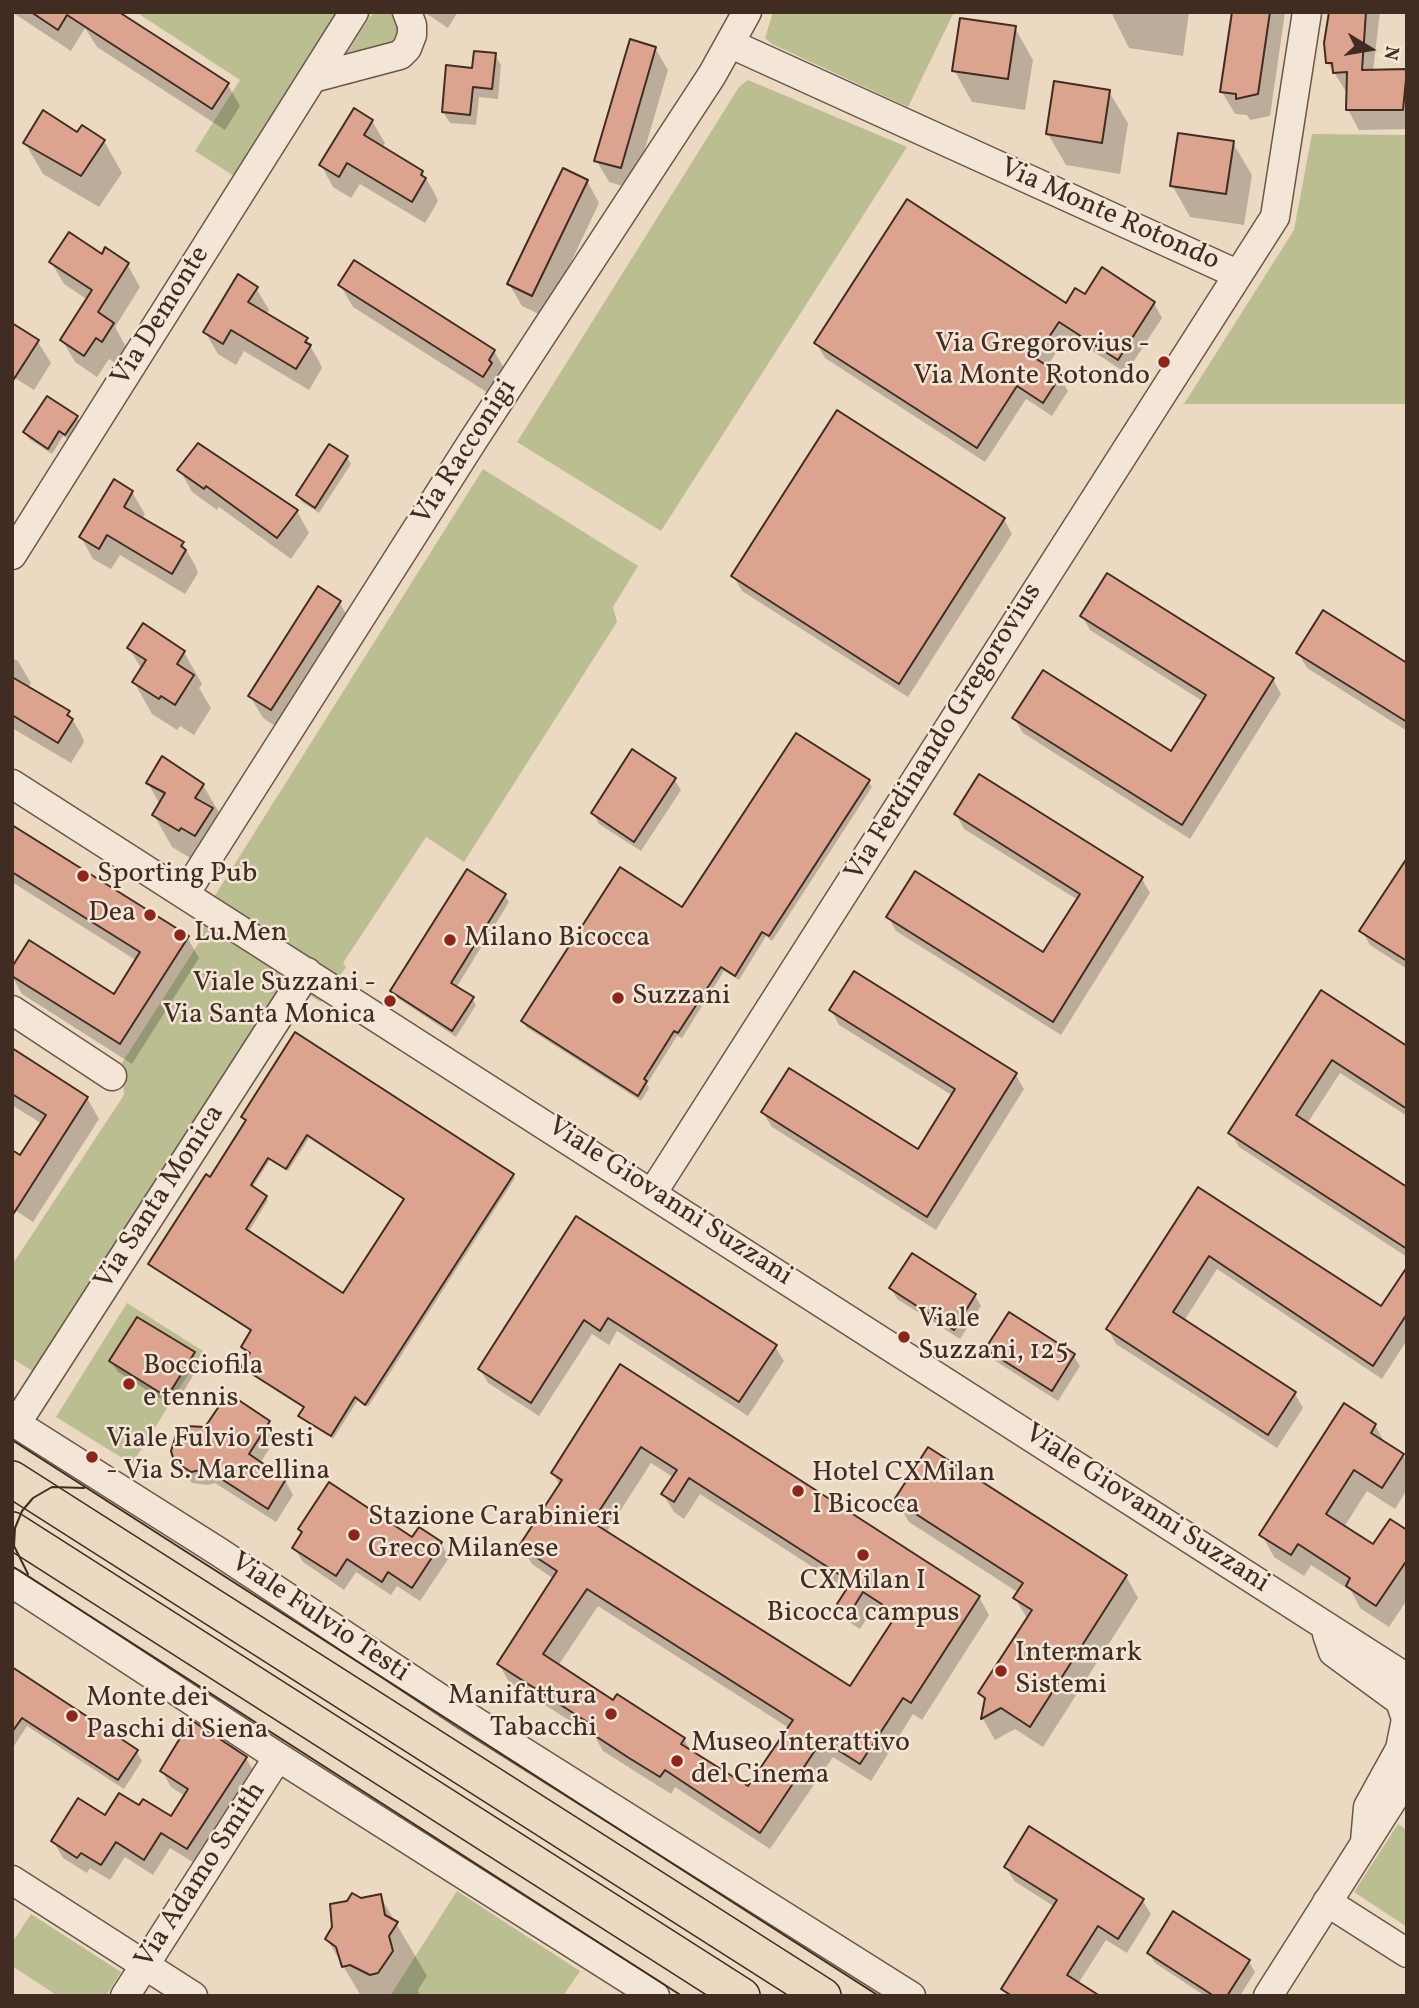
<!DOCTYPE html>
<html>
<head>
<meta charset="utf-8">
<style>
  body { margin:0 }
  #map { position:relative; width:1419px; height:2008px; overflow:hidden; background:#ecd9c1; font-family:Vollkorn,serif }
  canvas { display:block }
  .frame { position:absolute; inset:0; border:14px solid #402c21; pointer-events:none }
  .north { position:absolute; left:1335px; top:14px; width:70px; height:70px; -webkit-text-stroke:5px #f3e6d7; paint-order:stroke; rotate:101deg; font-size:19px; font-weight:700; line-height:28px; text-align:center; color:#402c21 }
  .north::after { content:''; display:block; margin:auto; width:24px; height:32px; background:#402c21; clip-path:polygon(50% 0,100% 100%,50% 72%,0 100%) }
</style>
</head>
<body>
<div id="map">
<canvas width="1419" height="2008"></canvas>
<div class="frame"></div>
<div class="north">N</div>
</div>
<script>
const g = document.querySelector('canvas').getContext('2d');
g.lineJoin = 'round';
function fillPath(path, color) { g.fillStyle = color; g.fill(path, 'evenodd'); }
const toPath = rows => new Path2D(rows.map(r => 'M' + r).join(''));
function stroke(path, color, width, dash) { g.strokeStyle = color; g.lineWidth = width; g.lineCap = dash ? 'butt' : 'round'; g.setLineDash(dash || []); g.stroke(path); }
function drawText(font, color, halo, rows, align = 'center') {
  g.font = font + ' Vollkorn,serif'; g.lineWidth = 5; g.setLineDash([]); g.textBaseline = 'middle'; g.strokeStyle = halo; g.fillStyle = color; for (const [text, x, y, turn = 0] of rows) {
    g.save(); g.translate(x, y); g.rotate((+turn || 0) * Math.PI / 180); g.textAlign = isNaN(turn) ? turn : align; if (halo) g.strokeText(text, 0, 0); g.fillText(text, 0, 0); g.restore();
  }
}
fillPath(toPath([
  [136,12,340,12,237,178,195,151,240,80],
  [378,12,394,12,401,28,397,40,343,59,370,16],
  [773,12,954,12,908,107,772,44,765,38],
  [748,80,907,147,661,531,517,442,739,87],
  [1312,134,1407,135,1407,404,1184,404,1294,230],
  [483,469,638,566,613,607,617,622,464,862,426,837,343,963,346,967,321,1002,307,994,41,1377,12,1358,12,1265,124,1095,122,1063,200,941,209,905],
  [127,1303,203,1351,132,1464,56,1417],
  [1398,1824,1407,1830,1407,1927,1354,1892],
  [457,1891,580,1971,563,1996,390,1996],
  [31,1914,121,1972,106,1996,58,1996,12,1966,12,1943]
]), '#babe91');
fillPath(toPath([
  [12,12,77,12,228,85,240,106,225,130,97,47,85,28,71,51],
  [424,12,458,12,448,28],
  [1111,12,1189,12,1183,56,1129,48],
  [1234,12,1285,12,1270,116,1250,120,1247,115,1235,114,1222,92],
  [1331,12,1380,12,1373,71,1405,71,1407,56,1407,129,1359,130,1348,110,1347,93,1328,63],
  [1015,28,1033,60,1025,110,972,102,954,70],
  [655,48,668,70,633,189,609,182,596,160],
  [495,55,501,65,498,99,479,97,476,125,450,123,443,112,474,69],
  [1109,92,1128,123,1120,174,1066,165,1048,134],
  [372,121,385,143,382,148,422,172,435,194,438,201,425,223,360,184,351,198,333,187,321,165],
  [77,134,104,141,122,173,99,207,43,174,25,143],
  [1233,143,1252,175,1244,225,1190,217,1172,185],
  [587,181,599,203,545,317,522,306,509,284],
  [51,262,127,264,140,287,115,327,126,347,115,363,109,359,97,377,75,362,62,340,88,300,64,284],
  [340,285,494,351,507,373,496,398,353,307],
  [256,288,269,310,266,315,306,339,319,361,322,368,309,390,244,351,236,365,218,354,205,332],
  [1085,296,1154,303,1162,318,1126,373,1068,335,1046,368,1059,376,1068,391,1052,416,1026,399,985,462,825,358,816,343,1067,305],
  [12,325,38,342,51,363,34,390,12,376],
  [77,417,81,424,69,440,63,436,52,454,29,439,25,432],
  [347,457,351,464,319,513,302,502,298,496],
  [180,470,261,489,262,486,297,511,309,533,291,559,219,507,217,510,192,492],
  [132,492,145,514,142,519,182,543,195,565,198,573,185,594,120,555,111,569,93,559,81,537],
  [1004,519,1012,534,908,697,742,591,733,576],
  [339,602,352,624,283,731,263,718,250,696],
  [1082,616,1273,679,1281,694,1190,839,1023,733,1014,718,1172,753,1204,702,1090,630],
  [129,648,184,652,202,684,199,688,211,708,194,735,180,726,177,730,152,714,134,682,142,670],
  [1298,653,1407,665,1407,731,1307,668],
  [12,658,18,661,31,683,28,688,68,712,81,734,84,742,71,763,12,728],
  [979,776,1142,879,1150,893,1061,1035,896,931,888,917,1044,954,1078,900,964,829,956,814],
  [674,779,681,790,641,851,599,824,593,813],
  [868,781,872,787,772,941,766,936,739,980,724,971,682,1038,677,1036,647,1084,649,1088,641,1101,526,1027,523,1021],
  [148,783,203,785,221,816,197,862,172,847,154,815,160,805],
  [12,826,187,937,199,958,132,1064,22,994,12,976,12,970,114,997,137,961,12,882],
  [1407,861,1407,969,1370,945,1362,931],
  [505,895,509,902,456,988,472,998,476,1005,456,1037,396,997,392,991],
  [1322,992,1407,1048,1407,1116,1340,1073,1307,1124,1407,1189,1407,1257,1239,1147,1231,1133],
  [831,1010,1016,1075,1024,1089,936,1230,772,1127,763,1113,918,1151,953,1096,839,1025],
  [12,1050,87,1098,99,1119,33,1222,12,1208,20,1157,42,1124,12,1105],
  [243,1117,513,1175,515,1178,368,1407,358,1400,333,1439,302,1419,300,1416,305,1409,245,1370,243,1367,251,1354,243,1347,252,1332,150,1264,211,1180,247,1122],
  [309,1138,405,1200,344,1296,248,1233,268,1200,252,1188,270,1160,288,1171],
  [1199,1190,1381,1309,1407,1270,1407,1340,1382,1379,1217,1269,1184,1321,1295,1394,1303,1408,1277,1448,1116,1344,1108,1329],
  [577,1218,775,1346,784,1361,748,1416,617,1331,609,1345,592,1334,539,1416,488,1383,480,1369],
  [912,1256,975,1296,981,1306,960,1339,897,1299,891,1288],
  [987,1349,1074,1356,1080,1366,1058,1401,994,1360],
  [193,1354,200,1364,174,1407,118,1372,111,1362],
  [621,1366,979,1597,989,1615,922,1720,913,1714,871,1781,833,1757,770,1849,675,1787,671,1794,603,1751,595,1737,509,1682,499,1664,554,1579,532,1564,521,1546,560,1486,553,1473],
  [651,1463,674,1478,663,1494,674,1512,684,1519,700,1494,848,1590,839,1604,849,1622,860,1629,873,1609,893,1622,850,1689,606,1533],
  [598,1606,789,1728,748,1788,692,1753,684,1739,614,1703,558,1666],
  [269,1422,277,1437,260,1463,285,1480,293,1495,276,1522,215,1483,208,1485,192,1483,176,1460,174,1441,186,1428],
  [1375,1425,1386,1445,1403,1455,1407,1462,1407,1490,1395,1509,1367,1491,1344,1527,1374,1547,1407,1532,1407,1600,1389,1627,1360,1608,1351,1591,1311,1565,1304,1576,1274,1557,1262,1535],
  [896,1500,1126,1576,1138,1598,1043,1747,1015,1729,995,1740,983,1719,986,1703,980,1693,1028,1620,1015,1598,1019,1593,909,1522],
  [300,1529,441,1543,449,1558,420,1601,397,1586,391,1595,356,1572,344,1590,303,1562,294,1548,303,1534],
  [12,1670,137,1752,142,1761,124,1789,27,1726,12,1749],
  [246,1758,255,1774,196,1864,170,1848,153,1875,125,1857,110,1880,90,1868,87,1873,63,1858,53,1841,106,1818,139,1808,171,1819,185,1796,171,1787,162,1771],
  [1006,1867,1142,1900,1151,1914,1127,1953,1106,1940,1078,1984,1097,1996,1007,1996,1003,1989,1055,1907,1014,1881],
  [380,1896,427,1976,418,1990,420,1996,361,1996,327,1939,361,1900],
  [1149,1953,1249,1962,1255,1972,1240,1996,1205,1996,1155,1963]
]), '#0003');
const building = toPath([
  [31,12,119,12,229,83,212,109,67,15,58,30,31,12],
  [1232,12,1270,12,1258,94,1236,99,1236,94,1220,92,1232,12],
  [1329,12,1366,12,1362,70,1407,69,1403,110,1346,110,1347,72,1333,73,1332,63,1326,63,1324,43,1329,12],
  [960,18,1016,26,1008,79,952,71,960,18],
  [630,39,656,47,621,168,594,161,630,39],
  [474,51,496,53,492,89,473,87,470,115,442,112,446,65,472,68,474,51],
  [1054,81,1110,90,1102,143,1046,134,1054,81],
  [354,108,373,120,364,135,423,171,421,175,426,178,412,202,347,163,339,177,319,165,354,108],
  [43,110,77,132,82,125,105,140,81,176,23,143,43,110],
  [1178,133,1234,141,1226,194,1170,186,1178,133],
  [563,168,588,180,532,296,507,284,563,168],
  [907,199,1066,303,1075,288,1085,294,1102,267,1155,302,1118,360,1059,322,1035,358,1061,375,1043,403,1017,386,977,448,814,343,907,199],
  [69,232,102,254,105,247,129,263,98,312,114,323,102,342,96,338,84,356,60,340,92,290,49,262,69,232],
  [354,260,495,350,489,360,492,363,483,377,338,285,354,260],
  [238,274,258,287,248,302,308,338,305,342,311,345,296,369,231,330,223,344,203,332,238,274],
  [12,323,39,340,12,382,12,323],
  [47,396,78,416,65,435,59,431,48,449,23,432,47,396],
  [837,410,1005,518,899,684,731,576,837,410],
  [198,443,298,510,277,538,206,486,204,489,177,470,198,443],
  [329,444,348,456,315,508,296,495,329,444],
  [114,479,133,491,124,507,184,542,181,546,186,550,172,574,107,535,99,549,79,537,114,479],
  [1107,573,1274,678,1182,825,1012,718,1043,670,1171,751,1206,695,1080,616,1107,573],
  [318,586,341,601,271,710,248,696,318,586],
  [1323,610,1407,663,1407,722,1296,653,1323,610],
  [143,623,185,651,177,664,194,675,175,705,161,696,159,699,132,682,146,660,127,648,143,623],
  [12,677,70,711,67,715,73,719,58,743,12,715,12,677],
  [796,733,870,780,769,936,762,932,735,976,721,967,678,1033,674,1031,644,1079,647,1081,638,1096,521,1021,620,867,682,907,796,733],
  [632,749,676,778,634,842,591,813,632,749],
  [162,756,204,784,195,798,213,808,195,836,181,828,179,831,152,815,165,793,146,783,162,756],
  [979,774,1143,877,1053,1022,886,917,915,871,1043,952,1080,894,954,814,979,774],
  [12,825,189,936,120,1044,12,976,12,967,29,940,114,994,140,952,12,872,12,825],
  [1407,858,1407,961,1359,931,1407,858],
  [467,869,506,894,451,983,474,997,452,1031,390,991,467,869],
  [854,971,1017,1073,927,1217,761,1112,789,1068,918,1149,955,1089,829,1010,854,971],
  [1321,990,1407,1046,1407,1109,1332,1060,1296,1115,1407,1187,1407,1249,1228,1133,1321,990],
  [295,1032,514,1174,365,1405,355,1397,331,1436,298,1416,304,1407,241,1367,250,1353,241,1347,251,1330,148,1264,206,1174,210,1177,246,1120,241,1117,295,1032],
  [307,1135,404,1199,343,1293,246,1229,267,1196,251,1185,268,1158,286,1169,307,1135],
  [12,1048,88,1097,12,1216,12,1150,20,1155,46,1115,12,1094,12,1048],
  [1198,1187,1381,1306,1407,1267,1407,1314,1373,1366,1209,1256,1173,1312,1296,1392,1268,1435,1106,1329,1198,1187],
  [576,1216,777,1345,739,1402,608,1318,600,1331,584,1320,531,1403,478,1369,576,1216],
  [912,1253,976,1294,954,1330,889,1288,912,1253],
  [1009,1312,1075,1354,1052,1391,985,1349,1009,1312],
  [137,1317,195,1352,167,1397,109,1361,137,1317],
  [620,1364,980,1596,911,1703,903,1698,860,1764,822,1740,760,1833,665,1770,660,1777,629,1758,591,1733,595,1727,497,1664,557,1571,519,1546,562,1480,551,1473,620,1364],
  [641,1447,677,1470,661,1494,674,1502,689,1478,851,1582,837,1604,850,1613,863,1592,897,1614,850,1686,592,1522,641,1447],
  [587,1589,793,1720,748,1786,681,1744,685,1738,617,1694,613,1700,543,1654,587,1589],
  [228,1393,270,1421,249,1454,286,1479,268,1509,206,1469,191,1472,174,1461,171,1451,177,1432,186,1426,205,1427,228,1393],
  [1344,1403,1376,1424,1371,1433,1404,1454,1382,1488,1354,1470,1326,1514,1373,1544,1390,1519,1407,1530,1407,1560,1376,1606,1346,1586,1350,1578,1298,1544,1291,1555,1259,1535,1344,1403],
  [928,1447,1127,1575,1030,1727,1001,1708,981,1719,985,1698,978,1693,1032,1610,1013,1598,1023,1583,894,1500,928,1447],
  [329,1482,412,1537,419,1527,442,1542,412,1588,388,1572,382,1582,347,1559,336,1576,292,1548,302,1532,298,1529,329,1482],
  [12,1667,138,1750,118,1780,22,1718,12,1732,12,1667],
  [191,1720,247,1757,187,1849,161,1833,144,1860,116,1842,101,1865,81,1853,77,1858,51,1841,78,1798,105,1815,119,1793,139,1805,143,1799,171,1816,188,1789,160,1771,191,1720],
  [1029,1826,1144,1899,1118,1939,1098,1926,1067,1975,1100,1996,1012,1996,1001,1989,1057,1900,1004,1867,1029,1826],
  [352,1893,361,1898,381,1894,385,1915,398,1922,389,1936,393,1951,378,1973,370,1975,350,1965,342,1967,336,1947,325,1939,332,1927,330,1904,347,1901,352,1893],
  [1173,1911,1250,1960,1227,1996,1214,1996,1147,1953,1173,1911]
]);
fillPath(building, '#dca48e');
stroke(building, '#402c21', 2);
const minor = toPath([
  [731,44,1237,274],
  [313,78,400,55,407,48,412,35,412,25,407,12],
  [12,555,354,12],
  [12,784,1407,1678],
  [185,894,474,439,712,75,747,12],
  [12,1010,112,1076],
  [653,1192,1275,217,1307,12],
  [12,1421,219,1552,468,1717,911,1996],
  [12,1424,25,1410,307,972],
  [12,1583,278,1757,655,1996],
  [1327,1634,1333,1652,1400,1701,1406,1719,1400,1749,1368,1807,1365,1842],
  [12,1880,193,1996],
  [1327,1902,1407,1953],
  [125,1996,278,1757],
  [1268,1996,1407,1777]
]);
const major = toPath([
  [12,1479,823,1996],
  [12,1530,742,1996]
]);
stroke(minor, '#6b5749', 31);
stroke(major, '#402c21', 38);
stroke(minor, '#f3e6d7', 28);
stroke(major, '#ecd9c1', 35);
stroke(toPath([
  [12,1440,879,1996],
  [12,1566,682,1996],
  [28,1574,14,1546,15,1528,22,1511,33,1498,52,1487,84,1488]
]), '#402c21', 2);
for (const [x, y, r, color] of [
  [1164,362,7,"#8f2418"],
  [83,876,7,"#8f2418"],
  [150,915,7,"#8f2418"],
  [180,935,7,"#8f2418"],
  [450,940,7,"#8f2418"],
  [618,998,7,"#8f2418"],
  [390,1001,7,"#8f2418"],
  [904,1337,7,"#8f2418"],
  [129,1384,7,"#8f2418"],
  [92,1457,7,"#8f2418"],
  [798,1491,7,"#8f2418"],
  [354,1535,7,"#8f2418"],
  [863,1555,7,"#8f2418"],
  [1001,1671,7,"#8f2418"],
  [611,1714,7,"#8f2418"],
  [72,1716,7,"#8f2418"],
  [677,1761,7,"#8f2418"]
]) { const dot = new Path2D(); dot.arc(x, y, r, 0, 2 * Math.PI); g.fillStyle = color; g.fill(dot); stroke(dot, '#f3e6d7', 2.5); }
drawText('28px', '#402c21', '#f3e6d7', [
  ["Via Monte Rotondo",1109,216,24],
  ["Via Demonte",162,317,-58],
  ["Via Racconigi",466,453,-57],
  ["Via Ferdinando Gregorovius",945,733,-58],
  ["Via Santa Monica",161,1198,-57],
  ["Viale Giovanni Suzzani",669,1203,33],
  ["Viale Giovanni Suzzani",1146,1510,33],
  ["Viale Fulvio Testi",319,1619,34],
  ["Via Adamo Smith",202,1876,-57]
]);
drawText('28px', '#402c21', '#f3e6d7', [
  ["Via Gregorovius -",1150,346,"right"],
  ["Via Monte Rotondo",1150,378,"right"],
  ["Sporting Pub",97,876],
  ["Dea",136,915,"right"],
  ["Lu.Men",194,935],
  ["Milano Bicocca",464,940],
  ["Viale Suzzani -",376,985,"right"],
  ["Via Santa Monica",376,1017,"right"],
  ["Suzzani",632,998],
  ["Viale",918,1321],
  ["Suzzani, 125",918,1353],
  ["Bocciofila",143,1368],
  ["e tennis",143,1400],
  ["Viale Fulvio Testi",106,1441],
  ["- Via S. Marcellina",106,1473],
  ["Hotel CXMilan",812,1475],
  ["I Bicocca",812,1507],
  ["Stazione Carabinieri",368,1519],
  ["Greco Milanese",368,1551],
  ["CXMilan I",863,1583,"center"],
  ["Bicocca campus",863,1615,"center"],
  ["Intermark",1015,1655],
  ["Sistemi",1015,1687],
  ["Manifattura",597,1698,"right"],
  ["Tabacchi",597,1730,"right"],
  ["Monte dei",86,1700],
  ["Paschi di Siena",86,1732],
  ["Museo Interattivo",691,1745],
  ["del Cinema",691,1777]
], 'left');
</script>
</body>
</html>
